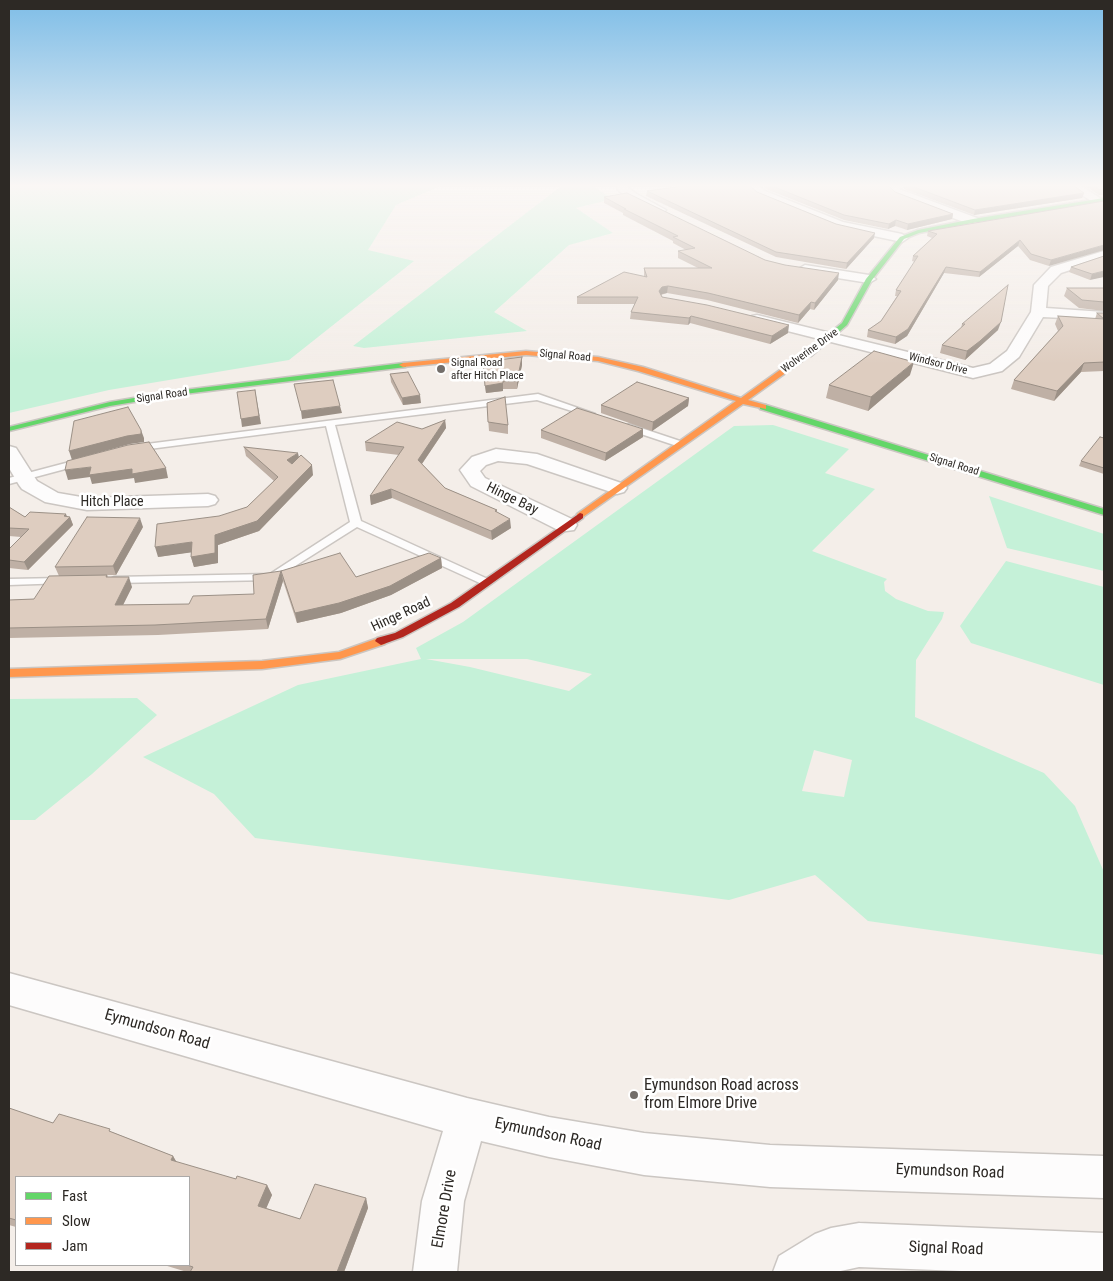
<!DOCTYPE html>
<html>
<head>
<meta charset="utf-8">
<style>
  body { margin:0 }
  #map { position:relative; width:1113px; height:1281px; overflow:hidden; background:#f4eee9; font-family:"Roboto Condensed",sans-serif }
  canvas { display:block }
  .frame { position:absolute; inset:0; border:10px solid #2d2925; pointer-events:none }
  .legend { position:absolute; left:15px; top:1176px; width:175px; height:90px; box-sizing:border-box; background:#fff; border:1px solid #aba9a8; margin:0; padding:6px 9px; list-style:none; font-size:15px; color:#2d2925 }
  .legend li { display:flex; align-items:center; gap:10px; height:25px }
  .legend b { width:25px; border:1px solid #aba9a8 }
</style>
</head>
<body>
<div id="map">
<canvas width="1113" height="1281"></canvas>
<div class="frame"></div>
<ul class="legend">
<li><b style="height:6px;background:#63d668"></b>Fast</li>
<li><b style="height:6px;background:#ff974d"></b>Slow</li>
<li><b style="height:6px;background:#b3261e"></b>Jam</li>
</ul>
</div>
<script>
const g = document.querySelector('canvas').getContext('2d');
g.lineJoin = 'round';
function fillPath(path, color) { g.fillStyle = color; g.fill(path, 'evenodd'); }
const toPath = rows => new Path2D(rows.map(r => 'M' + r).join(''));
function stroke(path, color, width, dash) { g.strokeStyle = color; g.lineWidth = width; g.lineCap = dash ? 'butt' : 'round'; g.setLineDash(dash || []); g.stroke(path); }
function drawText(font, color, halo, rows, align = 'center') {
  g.font = font + ' "Roboto Condensed",sans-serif'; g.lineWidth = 5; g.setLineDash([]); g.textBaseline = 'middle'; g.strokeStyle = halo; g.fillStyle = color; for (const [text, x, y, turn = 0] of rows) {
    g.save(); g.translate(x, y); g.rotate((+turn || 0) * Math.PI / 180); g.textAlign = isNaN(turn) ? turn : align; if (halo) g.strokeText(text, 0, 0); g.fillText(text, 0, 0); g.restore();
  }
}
fillPath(toPath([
  [9,184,445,184,396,205,368,250,414,261,289,360,109,390,9,413],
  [564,184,589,184,613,199,576,208,613,233,569,245,494,312,527,331,364,348,353,346],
  [773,425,849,449,825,473,875,489,812,551,887,579,884,582,885,591,896,599,928,611,944,612,942,619,916,660,915,717,1044,773,1075,806,1104,872,1104,955,868,921,815,875,729,900,255,838,214,794,143,757,298,685,421,659,416,648,463,622,734,426],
  [426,659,527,659,592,674,569,691,470,667],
  [814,750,852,760,844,797,802,791],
  [989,496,1104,534,1104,571,1007,548],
  [1006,561,1104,587,1104,685,971,643,960,626],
  [137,698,157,715,92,774,35,820,9,820,9,699]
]), '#c5f1d8');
const lane = toPath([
  [538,394,595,414,591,417,537,400,335,425,361,521,490,580,492,582,490,584,482,584,357,527,273,580,114,583,108,580,114,577,270,574,350,522,326,426,134,451,129,448,131,446,538,394],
  [629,424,683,442,685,444,683,446,677,446,626,429,624,427,629,424],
  [81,459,86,462,84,464,9,484,9,478,81,459],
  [62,578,68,581,66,583,9,585,9,579,62,578]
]);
const street = toPath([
  [617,184,627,184,627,187,635,193,666,210,664,212,656,212,627,197,618,190,617,184],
  [749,184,759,184,759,187,765,191,843,222,902,234,908,238,902,242,836,228,757,195,750,190,749,184],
  [891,184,909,184,899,189,977,218,979,221,973,225,969,224,895,196,886,188,891,184],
  [1064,184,1078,184,1103,200,1101,202,1093,202,1064,184],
  [1104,251,1104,259,1061,273,1048,286,1046,308,1104,312,1104,320,1043,317,1019,357,1002,371,973,378,752,322,750,319,752,316,757,315,973,368,990,364,1007,351,1031,312,1034,285,1051,267,1104,251],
  [805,265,869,275,876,279,869,283,800,272,798,269,805,265],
  [9,446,16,448,37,481,58,493,87,498,208,494,215,496,218,500,215,504,208,506,87,510,45,502,22,489,19,485,9,468,9,446],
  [496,449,537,454,624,484,627,488,624,492,617,494,527,464,498,461,486,465,480,471,485,478,574,520,577,525,574,530,566,531,558,530,471,486,460,470,472,457,496,449],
  [9,973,467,1098,549,1117,644,1133,770,1145,1104,1156,1104,1198,770,1187,644,1175,549,1157,481,1141,464,1201,457,1272,413,1272,422,1201,443,1131,9,1005,9,973],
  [859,1223,1104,1233,1104,1272,987,1272,859,1267,836,1272,773,1272,779,1256,815,1234,831,1228,859,1223]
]);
const fast = toPath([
  [1104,198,1104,202,973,223,919,233,904,239,872,280,847,325,811,356,804,354,842,323,866,279,900,237,918,230,973,219,1104,198],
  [403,363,406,363,406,367,176,395,110,406,9,431,9,427,110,402,176,391,403,363],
  [760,405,766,405,1104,509,1104,515,760,409,760,405]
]);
const slow = toPath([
  [526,351,598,357,643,367,741,398,805,352,812,354,748,400,766,405,766,409,743,404,580,519,577,518,577,514,736,401,638,371,598,361,526,355,403,367,399,365,403,363,526,351],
  [381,637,387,641,385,644,340,659,262,669,9,677,9,669,262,661,339,652,381,637]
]);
const jam = toPath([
  [580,513,583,514,583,518,459,607,403,637,381,645,375,641,377,638,395,633,451,603,580,513]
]);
stroke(lane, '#cbc6c2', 3);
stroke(street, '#cbc6c2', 3);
stroke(fast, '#cbc6c2', 3);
stroke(slow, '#cbc6c2', 3);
stroke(jam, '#cbc6c2', 3);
fillPath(lane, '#fdfcfc');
fillPath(street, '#fdfcfc');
fillPath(fast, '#63d668');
fillPath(slow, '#ff974d');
fillPath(jam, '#b3261e');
fillPath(toPath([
  [761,184,888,184,887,185,895,192,953,214,952,219,907,230,895,226,888,229,844,220,766,189],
  [905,184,1071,184,1084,193,1082,198,974,215,904,189],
  [1082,184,1104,184,1104,195,1099,195],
  [749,185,757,192,836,224,874,238,846,269,776,257,646,196,647,191],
  [604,197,765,260,838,280,814,310,810,309,798,323,707,300,667,293,661,295,662,297,788,333,770,344,690,323,688,325,630,319,631,312,635,304,577,304,577,297,644,277,644,268,698,268,678,258,678,251,686,250,673,243,673,241,623,215,623,213,604,203],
  [1104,201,1049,266,1030,260,1018,246,979,277,944,273,907,336,895,344,867,337,868,330,881,321,897,296,895,296,896,290,915,262,912,261,913,256,932,238,927,236,928,231],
  [1104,256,1090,280,1069,272,1071,267],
  [1067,288,1104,288,1104,311,1079,308,1064,296],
  [1097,313,1104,313,1104,371,1081,372,1054,401,1011,389,1014,380,1058,331,1055,324,1058,316,1095,319],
  [962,324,998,330,977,349,965,360,940,353,942,345,961,328],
  [522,357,522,365,517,389,503,389,503,391,486,393,483,362],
  [390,374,421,403,403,405,391,382],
  [910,375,868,411,826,398,829,385],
  [689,398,688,406,652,431,601,413,601,405],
  [487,403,508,425,508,434,489,431],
  [445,420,446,428,422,464,445,488,497,510,497,513,511,528,492,540,392,498,371,505,370,496,399,455,366,451,365,442,422,429],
  [643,429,643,437,605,461,541,438,541,430],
  [1104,438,1104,474,1079,466,1081,461],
  [244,447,299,457,313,475,259,531,218,545,218,563,194,567,191,557,191,552,158,557,247,507,274,481,246,456],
  [9,507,25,517,70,517,73,525,28,570,9,568,9,549,21,537,9,536],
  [143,527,116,575,107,575,108,577,132,587,123,605,189,604,254,594,281,571,283,581,268,629,158,635,9,638,9,600,34,599,59,576,55,567],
  [441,558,442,568,391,595,341,613,297,623,283,581,281,571,356,577],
  [9,1108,53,1123,112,1132,173,1156,176,1162,236,1179,267,1185,272,1195,266,1208,300,1219,366,1198,368,1208,344,1272,187,1272,164,1265,189,1265,189,1177,16,1177,16,1227,9,1225]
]), '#bfb0a5');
fillPath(toPath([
  [1084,193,1082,198,974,215,975,210],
  [953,214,952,219,907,230,908,224],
  [896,220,895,226,888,229,889,224],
  [875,233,874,238,846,269,847,263],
  [1020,240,1018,246,979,277,980,272],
  [1104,245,1104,250,1049,266,1051,260],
  [946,267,944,273,907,336,895,344,896,337],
  [1104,271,1104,277,1090,280,1092,274],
  [839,273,838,280,814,310,815,303],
  [668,286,667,293,662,294,658,298,659,291,662,287],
  [811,302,810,309,798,323,799,315],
  [691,316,690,323,688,325,689,318],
  [1001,322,998,330,977,349,965,360,967,351],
  [789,325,788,333,770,344,772,336],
  [522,357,522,365,517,389,517,381],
  [914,362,910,375,868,411,871,397],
  [1084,363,1081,372,1054,401,1057,391],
  [503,383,503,391,486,393,485,386],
  [255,390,261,424,242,427,241,419],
  [420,395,421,403,403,405,402,398],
  [689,398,688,406,652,431,653,422],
  [340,406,342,413,302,419,301,411],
  [445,420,446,428,419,468,418,460],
  [643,429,643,437,605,461,606,453],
  [141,430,144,438,144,442,130,444,72,460,69,451],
  [298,453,300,462,289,469,287,460],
  [312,465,313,475,259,531,218,545,218,563,194,567,191,557,215,535],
  [91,467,132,469,166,468,168,478,135,483,134,478,92,484,90,477,68,480,65,470],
  [391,489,392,498,371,505,370,496],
  [66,514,68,519,70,517,73,525,28,570,24,562],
  [140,518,143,527,116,575,113,566],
  [510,519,511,528,492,540,491,531],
  [192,542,194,552,158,557,155,547],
  [441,558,442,568,391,595,341,613,297,623,295,613],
  [281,571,283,581,268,629,266,619],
  [129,577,132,587,118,615,115,605],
  [173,1156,179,1166,171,1160],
  [267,1185,272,1195,263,1216,258,1206],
  [366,1198,368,1208,344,1272,337,1272]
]), '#9b9086');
const building = toPath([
  [696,184,749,184,749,185,757,192,836,224,875,233,847,263,776,252,647,191,696,184],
  [767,184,887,184,895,192,953,214,908,224,896,220,889,224,844,215,767,184],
  [906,184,1071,184,1084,193,975,210,906,184],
  [1091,184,1104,184,1104,190,1100,190,1091,184],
  [627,193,765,260,785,265,839,273,815,303,811,302,799,315,708,293,668,286,662,287,659,291,662,297,707,305,789,325,772,336,691,316,689,318,631,312,638,297,577,297,624,272,647,277,644,268,712,268,678,251,695,248,673,237,678,236,624,209,626,209,604,197,627,193],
  [1104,201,1104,245,1051,260,1031,254,1020,240,980,272,946,267,908,329,896,337,868,330,881,321,901,291,896,290,918,256,913,256,937,234,928,231,1104,201],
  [1104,256,1104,271,1092,274,1071,267,1104,256],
  [1008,285,1001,322,980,341,967,351,942,345,965,324,962,324,1008,285],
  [1067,288,1104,288,1104,302,1082,300,1067,288],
  [1097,313,1104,313,1104,319,1097,313],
  [1058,316,1104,319,1104,362,1084,363,1057,391,1014,380,1063,326,1058,316],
  [874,351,914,362,871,397,829,385,874,351],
  [522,357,517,381,503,381,503,383,485,386,483,362,522,357],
  [408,372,420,395,402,398,390,374,408,372],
  [333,380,340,406,301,411,294,384,333,380],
  [637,382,689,398,653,422,601,405,637,382],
  [255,390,259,416,241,419,237,392,255,390],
  [505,397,508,425,488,422,487,403,505,397],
  [128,407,141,430,141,434,127,436,69,451,74,421,128,407],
  [577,408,643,429,606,453,541,430,577,408],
  [445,420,418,460,445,488,497,510,495,511,510,519,491,531,391,489,370,496,404,447,365,442,397,422,422,429,445,420],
  [1100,437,1104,438,1104,468,1081,461,1100,437],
  [149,442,166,468,132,474,132,469,89,475,91,467,65,470,67,461,128,445,149,442],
  [244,447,298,453,287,460,292,464,301,455,312,465,257,521,215,535,215,553,191,557,192,542,155,547,157,524,219,516,247,507,278,477,244,447],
  [9,507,25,517,30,512,66,514,64,516,70,517,24,562,9,560,9,549,29,529,9,528,9,507],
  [87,517,140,518,113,566,55,567,87,517],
  [340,553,356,577,429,553,441,558,390,586,339,603,295,613,281,571,340,553],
  [281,571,266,619,155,625,9,628,9,600,34,599,49,576,107,575,106,577,129,577,115,605,189,604,193,596,254,594,253,575,281,571],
  [9,1108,53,1123,59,1114,110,1129,109,1131,173,1156,171,1160,236,1179,237,1176,267,1185,258,1206,300,1219,315,1184,366,1198,337,1272,190,1272,193,1267,187,1265,189,1265,189,1177,16,1177,16,1220,9,1218,9,1108]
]);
fillPath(building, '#decdc0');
stroke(building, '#9b9086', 1);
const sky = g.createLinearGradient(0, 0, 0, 364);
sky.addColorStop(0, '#7ebde7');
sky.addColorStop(0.51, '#faf7f5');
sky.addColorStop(1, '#faf7f500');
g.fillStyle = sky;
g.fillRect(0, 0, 1113, 364);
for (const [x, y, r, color] of [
  [441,369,5,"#736e6a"],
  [634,1095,5,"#736e6a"]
]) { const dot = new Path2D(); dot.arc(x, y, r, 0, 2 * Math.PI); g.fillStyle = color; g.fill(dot); stroke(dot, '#fff', 2); }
drawText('11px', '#2d2925', '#fff', [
  ["Wolverine Drive",810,351,-36],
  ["Signal Road",565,356,5],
  ["Windsor Drive",938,364,14],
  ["Signal Road",162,396,-8],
  ["Signal Road",954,465,17]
]);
drawText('11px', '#2d2925', '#fff', [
  ["Signal Road",451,363],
  ["after Hitch Place",451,376]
], 'left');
drawText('14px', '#2d2925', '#fff', [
  ["Hinge Bay",512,499,26],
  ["Hitch Place",112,502],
  ["Hinge Road",401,615,-25]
]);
drawText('16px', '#2d2925', '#fff', [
  ["Eymundson Road",157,1030,16],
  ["Eymundson Road",548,1135,12],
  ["Eymundson Road",950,1172,2],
  ["Elmore Drive",445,1209,-80],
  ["Signal Road",946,1249,2]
]);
drawText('16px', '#2d2925', '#fff', [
  ["Eymundson Road across",644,1086],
  ["from Elmore Drive",644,1104]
], 'left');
</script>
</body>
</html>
